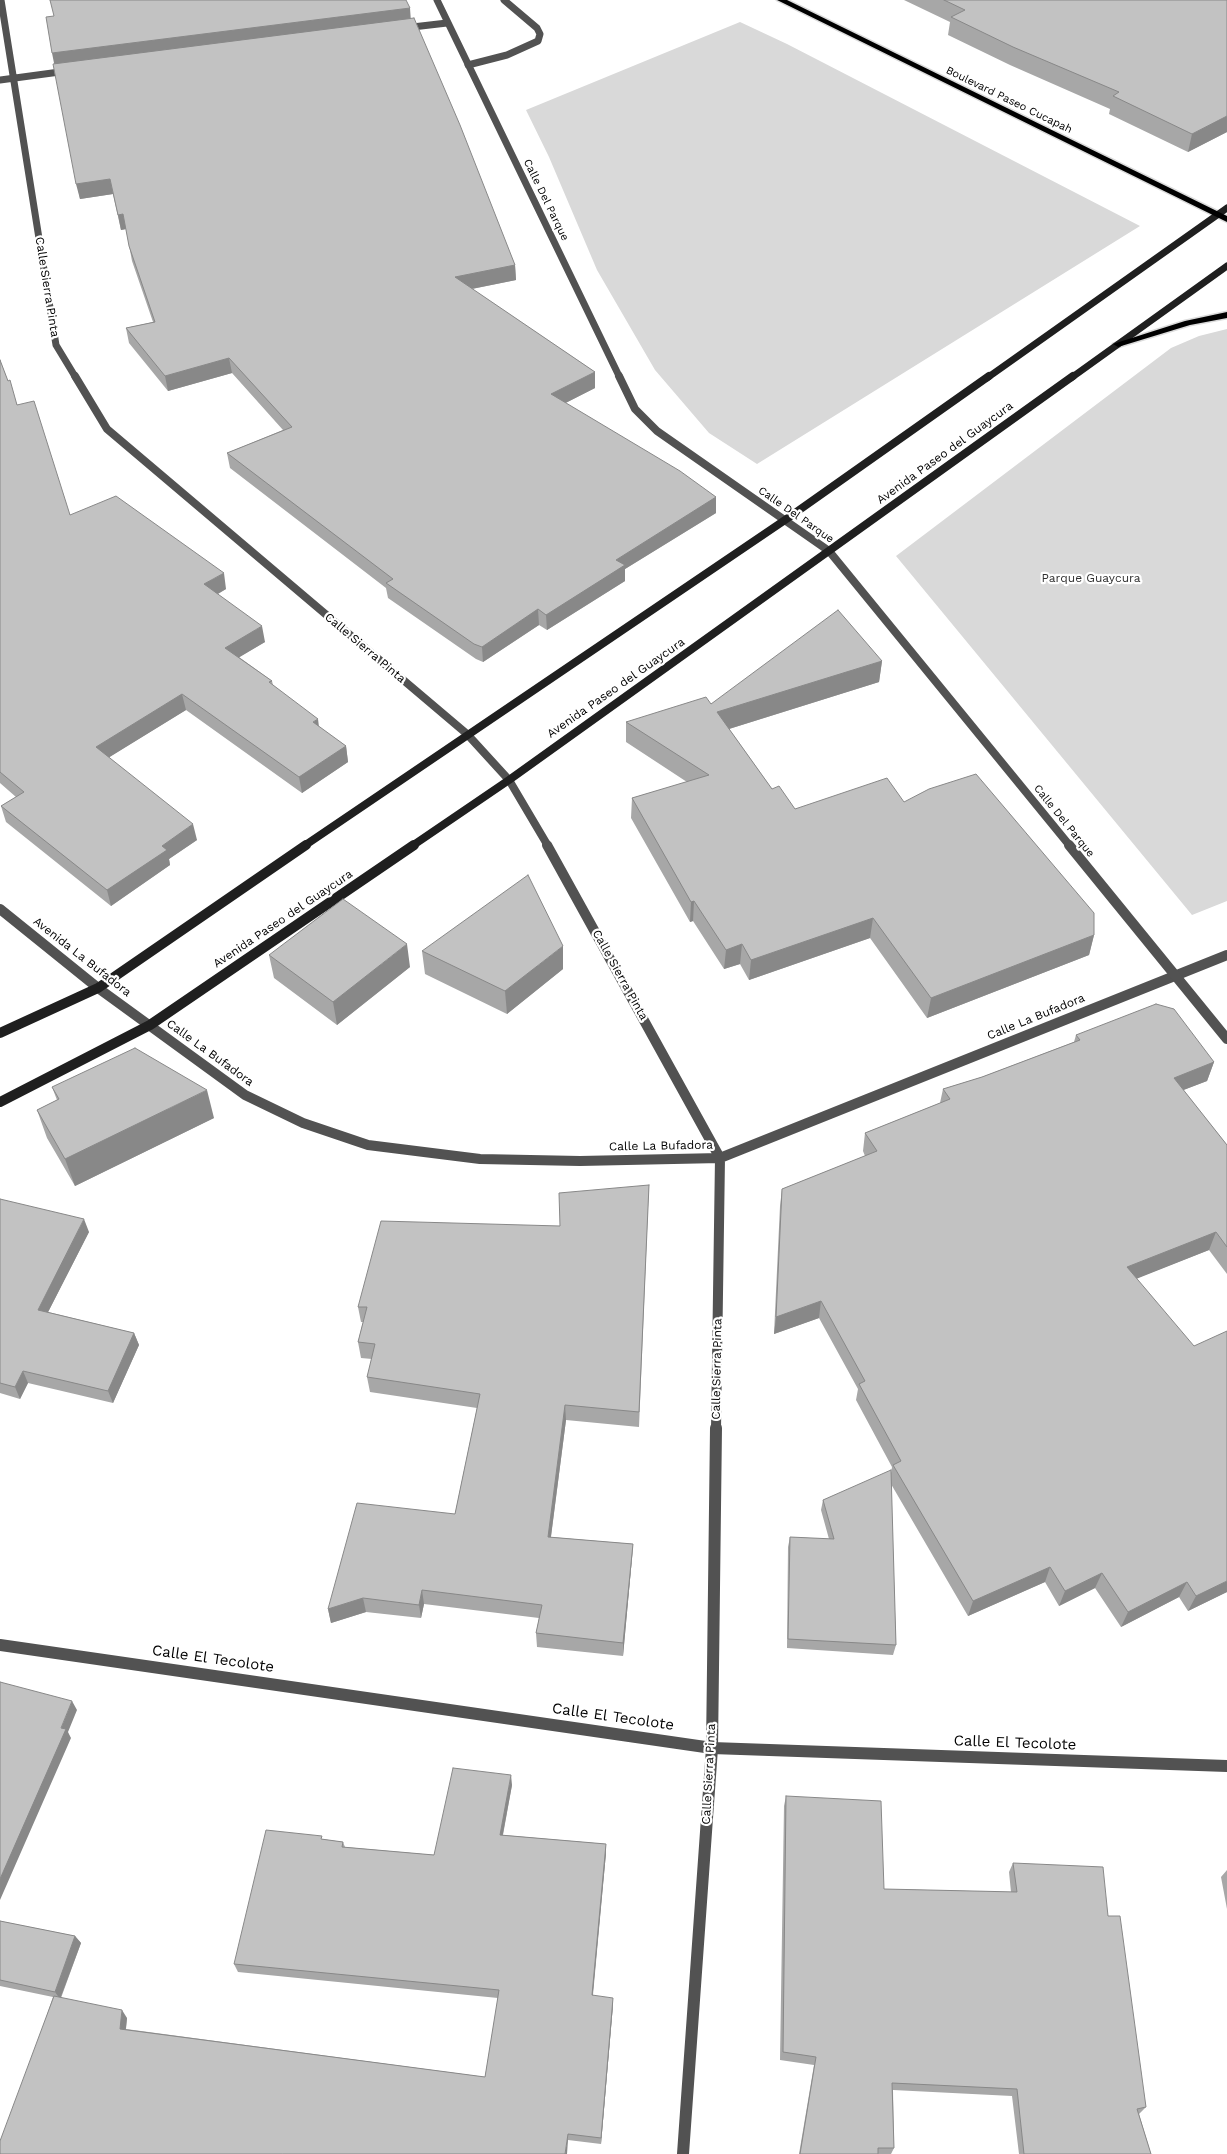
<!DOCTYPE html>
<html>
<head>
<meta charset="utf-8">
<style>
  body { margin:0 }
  canvas { display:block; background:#fff }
</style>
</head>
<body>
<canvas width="1227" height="2154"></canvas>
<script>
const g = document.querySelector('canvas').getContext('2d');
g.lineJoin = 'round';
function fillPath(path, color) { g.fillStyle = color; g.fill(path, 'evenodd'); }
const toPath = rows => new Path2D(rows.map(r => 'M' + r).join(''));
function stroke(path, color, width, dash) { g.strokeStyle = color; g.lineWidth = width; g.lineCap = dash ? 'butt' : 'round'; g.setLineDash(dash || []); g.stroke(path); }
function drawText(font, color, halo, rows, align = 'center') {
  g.font = font + ' "Work Sans",sans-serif'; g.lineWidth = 4.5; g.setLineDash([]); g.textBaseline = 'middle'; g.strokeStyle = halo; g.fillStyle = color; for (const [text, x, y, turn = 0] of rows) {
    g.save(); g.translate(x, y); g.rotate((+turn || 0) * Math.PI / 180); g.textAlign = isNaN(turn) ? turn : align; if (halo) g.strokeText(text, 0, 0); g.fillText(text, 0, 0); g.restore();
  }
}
fillPath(toPath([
  [740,22,787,44,1140,226,757,464,709,433,655,370,597,270,549,157,526,110],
  [1227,329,1227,901,1192,915,896,556,1171,348,1199,336]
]), '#d9d9d9');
const primary = toPath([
  [777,0,787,0,1227,216,1227,222,777,0],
  [1227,312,1227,318,1190,325,1118,347,1113,344,1185,321,1227,312]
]);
stroke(primary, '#dbdbdb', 3);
stroke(toPath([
  [468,65,507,55,538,41,540,34,537,28,504,0]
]), '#525252', 7);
stroke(toPath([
  [1,0,56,345,76,378],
  [404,28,447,23],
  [0,80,67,71]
]), '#525252', 7);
stroke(toPath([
  [75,376,107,429,467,734,509,780,548,846]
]), '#525252', 8);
stroke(toPath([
  [547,845,720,1158,716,1429],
  [0,909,98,988,245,1095,303,1123,368,1145,480,1159,580,1161,720,1158,1227,955]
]), '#525252', 10);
stroke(toPath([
  [0,1645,712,1748,1227,1766],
  [683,2154,712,1748,716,1428]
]), '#525252', 12);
stroke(toPath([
  [437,0,620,378]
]), '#525252', 7);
stroke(toPath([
  [619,376,635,409,657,431,829,551,1070,846]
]), '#525252', 8);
stroke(toPath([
  [1069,845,1227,1039]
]), '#525252', 10);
stroke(toPath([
  [987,378,1227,208],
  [1071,378,1227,266]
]), '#1f1f1f', 7);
stroke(toPath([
  [304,846,785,520,989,376],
  [412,846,509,780,1073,376]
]), '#1f1f1f', 8);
stroke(toPath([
  [0,1033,98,988,306,845],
  [0,1102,150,1025,414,845]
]), '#1f1f1f', 10);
fillPath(primary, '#000');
fillPath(toPath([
  [904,0,1227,0,1227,132,1188,152,1109,114,1110,109,1010,65,948,35,950,22],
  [410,8,410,18,515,265,516,280,472,289,595,372,595,388,565,403,716,497,716,513,625,569,625,581,547,630,539,625,483,662,476,659,388,598,386,588,230,468,227,453,283,430,232,373,168,391,129,343,126,328,153,322,132,261,126,229,121,230,113,194,80,199,54,64,54,16],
  [0,360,17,405,70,515,226,589,218,594,265,642,239,657,272,681,273,685,319,727,346,746,348,762,302,793,186,710,109,757,197,840,169,859,170,865,111,906,6,822,1,806,16,797,0,783],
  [882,661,879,682,729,729,772,789,795,809,904,802,1094,935,1089,955,927,1018,870,938,749,980,740,964,724,969,693,921,690,922,631,818,632,798,687,782,626,742,626,722,711,704],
  [422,951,563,969,507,1014,425,974],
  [269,955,410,967,337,1025,274,978],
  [1076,1035,1214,1062,1207,1081,1183,1090,1227,1145,1227,1274,1209,1250,1137,1278,1227,1592,1188,1611,1179,1597,1121,1627,1095,1588,1059,1606,1045,1582,968,1616,891,1484,896,1645,893,1655,787,1648,788,1547,790,1537,829,1539,821,1510,823,1500,891,1473,892,1467,856,1400,858,1389,819,1318,774,1334,780,1206,782,1189,865,1156,863,1151,865,1133,940,1103,943,1089,982,1077,1074,1042],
  [52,1087,214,1118,75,1186,47,1138,37,1110,57,1100],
  [649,1185,639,1427,566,1420,551,1537,633,1544,632,1558,623,1656,537,1647,536,1633,539,1618,424,1604,421,1618,366,1612,331,1623,328,1609,455,1514,477,1408,370,1392,367,1377,372,1359,361,1358,358,1342,363,1322,361,1322,358,1307,560,1226],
  [0,1199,89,1232,48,1312,134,1333,139,1345,113,1403,28,1383,20,1399,0,1393],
  [512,1785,503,1835,606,1844,606,1853,593,1995,613,2005,601,2144,568,2140,0,2154,53,1997,0,1986,0,1921,75,1936,81,1943,61,1998,127,2018,126,2029,485,2077,498,1998,238,1972,234,1964,322,1839,343,1842,345,1847,434,1855],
  [786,1796,884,1889,1011,1892,1009,1872,1013,1863,1108,1916,1146,2107,1139,2114,1151,2154,1019,2154,1012,2096,893,2090,894,2148,891,2154,799,2154,814,2065,780,2060,784,1806],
  [1227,1870,1227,1909,1221,1877]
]), '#a7a7a7');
fillPath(toPath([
  [410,8,411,22,55,68,52,53],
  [1227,116,1227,132,1188,152,1192,134],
  [110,179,113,194,80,199,76,184],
  [123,214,126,229,121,230,118,215],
  [515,265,516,280,456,292,455,277],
  [229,358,232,373,168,391,165,376],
  [595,372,595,388,552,410,551,394],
  [716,497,716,513,625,569,625,581,547,630,546,615,616,560],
  [224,573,226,589,207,600,204,584],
  [538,609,539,625,483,662,482,647],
  [262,626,265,642,228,664,225,648],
  [882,661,879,682,716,733,717,712],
  [182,694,186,710,100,763,96,747],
  [318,719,320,735,313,722],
  [346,746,348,762,302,793,299,777],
  [193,824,197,840,169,859,170,865,111,906,107,890,162,846],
  [694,901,693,921,690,922,691,902],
  [873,918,870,938,749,980,751,960],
  [1094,935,1089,955,927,1018,931,998],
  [407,944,410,967,337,1025,333,1002],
  [742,944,740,964,724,969,726,950],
  [563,946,563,969,507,1014,505,991],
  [1214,1062,1207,1081,1168,1096,1174,1078],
  [207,1090,214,1118,75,1186,65,1159],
  [84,1219,89,1232,43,1322,38,1310],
  [1216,1232,1209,1250,1121,1285,1127,1267],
  [821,1301,819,1318,774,1334,776,1317],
  [134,1333,139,1345,113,1403,108,1391],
  [23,1371,28,1383,20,1399,15,1387],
  [565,1405,566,1420,549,1551,548,1537],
  [633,1544,632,1558,623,1656,623,1643],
  [1050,1567,1045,1582,968,1616,973,1601],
  [1102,1573,1095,1588,1059,1606,1065,1591],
  [1227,1581,1227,1592,1188,1611,1196,1596],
  [1187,1582,1179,1597,1121,1627,1128,1612],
  [422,1590,424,1604,421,1618,419,1605],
  [363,1598,366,1612,331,1623,328,1609],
  [72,1701,77,1710,68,1732,71,1738,0,1900,0,1879],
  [511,1775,512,1785,501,1844,500,1835],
  [606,1844,606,1853,592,2002,592,1995],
  [75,1936,81,1943,60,1999,55,1992],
  [613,1998,613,2005,601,2144,601,2138],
  [122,2010,127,2018,125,2036,120,2029],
  [568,2134,568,2140,567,2154,565,2154]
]), '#888');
const building = toPath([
  [50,0,406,0,410,8,52,53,46,17,54,16,50,0],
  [944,0,1227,0,1227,116,1192,134,1113,96,1119,92,1013,47,951,17,965,10,944,0],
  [414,18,460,125,515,265,455,277,595,372,551,394,680,471,716,497,616,560,625,565,546,615,538,609,482,647,474,644,386,583,393,579,227,453,292,427,229,358,165,376,126,328,155,322,129,246,123,214,118,215,110,179,76,184,53,64,414,18],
  [0,360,8,381,10,380,17,405,34,401,70,515,116,496,224,573,204,584,262,626,225,648,272,681,269,682,318,719,313,722,346,746,299,777,182,694,96,747,193,824,162,846,167,850,107,890,1,806,24,792,0,772,0,360],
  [838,610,882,661,717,712,772,789,779,786,795,809,887,778,904,802,929,789,976,774,1094,913,1094,935,931,998,873,918,751,960,742,944,726,950,694,901,691,902,632,798,709,775,626,722,706,697,711,704,838,610],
  [528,875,563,946,505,991,422,951,528,875],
  [343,899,407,944,333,1002,269,955,343,899],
  [1156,1004,1174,1009,1214,1062,1174,1078,1227,1145,1227,1247,1216,1232,1127,1267,1194,1346,1227,1331,1227,1581,1196,1596,1187,1582,1128,1612,1102,1573,1065,1591,1050,1567,973,1601,893,1465,901,1461,859,1384,865,1381,821,1301,776,1317,782,1189,877,1151,865,1133,950,1099,943,1089,982,1077,1080,1040,1076,1035,1156,1004],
  [135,1048,207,1090,65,1159,37,1110,59,1099,52,1087,135,1048],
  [649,1185,639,1412,565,1405,548,1537,633,1544,623,1643,536,1633,542,1605,422,1590,419,1605,363,1598,328,1609,357,1503,455,1514,480,1394,367,1377,375,1344,358,1342,367,1307,358,1307,381,1221,560,1226,559,1193,649,1185],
  [0,1199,84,1219,38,1310,134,1333,108,1391,23,1371,15,1387,0,1383,0,1199],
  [891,1470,896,1645,788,1639,790,1537,834,1539,823,1500,891,1470],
  [0,1682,72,1701,61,1728,66,1729,0,1879,0,1682],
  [453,1768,511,1775,500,1835,606,1844,592,1995,613,1998,601,2138,568,2134,565,2154,0,2154,0,2141,54,1996,122,2010,120,2029,485,2077,499,1990,234,1964,266,1830,322,1836,321,1839,343,1842,342,1847,434,1855,453,1768],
  [786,1796,881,1801,884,1889,1017,1892,1013,1863,1103,1867,1108,1916,1120,1916,1146,2107,1137,2109,1151,2154,1024,2154,1017,2089,892,2083,894,2148,878,2148,878,2154,800,2154,816,2057,783,2052,786,1796],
  [0,1921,75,1936,55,1992,0,1980,0,1921]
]);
fillPath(building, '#c2c2c2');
stroke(building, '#888', 1);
drawText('11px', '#000', '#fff', [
  ["Boulevard Paseo Cucapah",1009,100,26],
  ["Calle Del Parque",546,200,64],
  ["Calle Del Parque",796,515,35],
  ["Calle Del Parque",1064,821,51]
]);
drawText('12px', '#000', '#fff', [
  ["Calle Sierra Pinta",47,287,81],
  ["Avenida Paseo del Guaycura",945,453,-36],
  ["Calle Sierra Pinta",365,648,40],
  ["Avenida Paseo del Guaycura",616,688,-35],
  ["Avenida Paseo del Guaycura",283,919,-34],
  ["Avenida La Bufadora",82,957,38],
  ["Calle Sierra Pinta",620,975,61],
  ["Calle La Bufadora",1036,1017,-22],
  ["Calle La Bufadora",210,1053,36],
  ["Calle La Bufadora",661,1146,-1],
  ["Calle Sierra Pinta",717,1369,-89],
  ["Calle Sierra Pinta",709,1774,-87]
]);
drawText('12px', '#303030', '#fff', [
  ["Parque Guaycura",1091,578]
]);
drawText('15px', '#000', '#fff', [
  ["Calle El Tecolote",213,1659,8],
  ["Calle El Tecolote",613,1717,8],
  ["Calle El Tecolote",1015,1743,2]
]);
</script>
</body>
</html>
